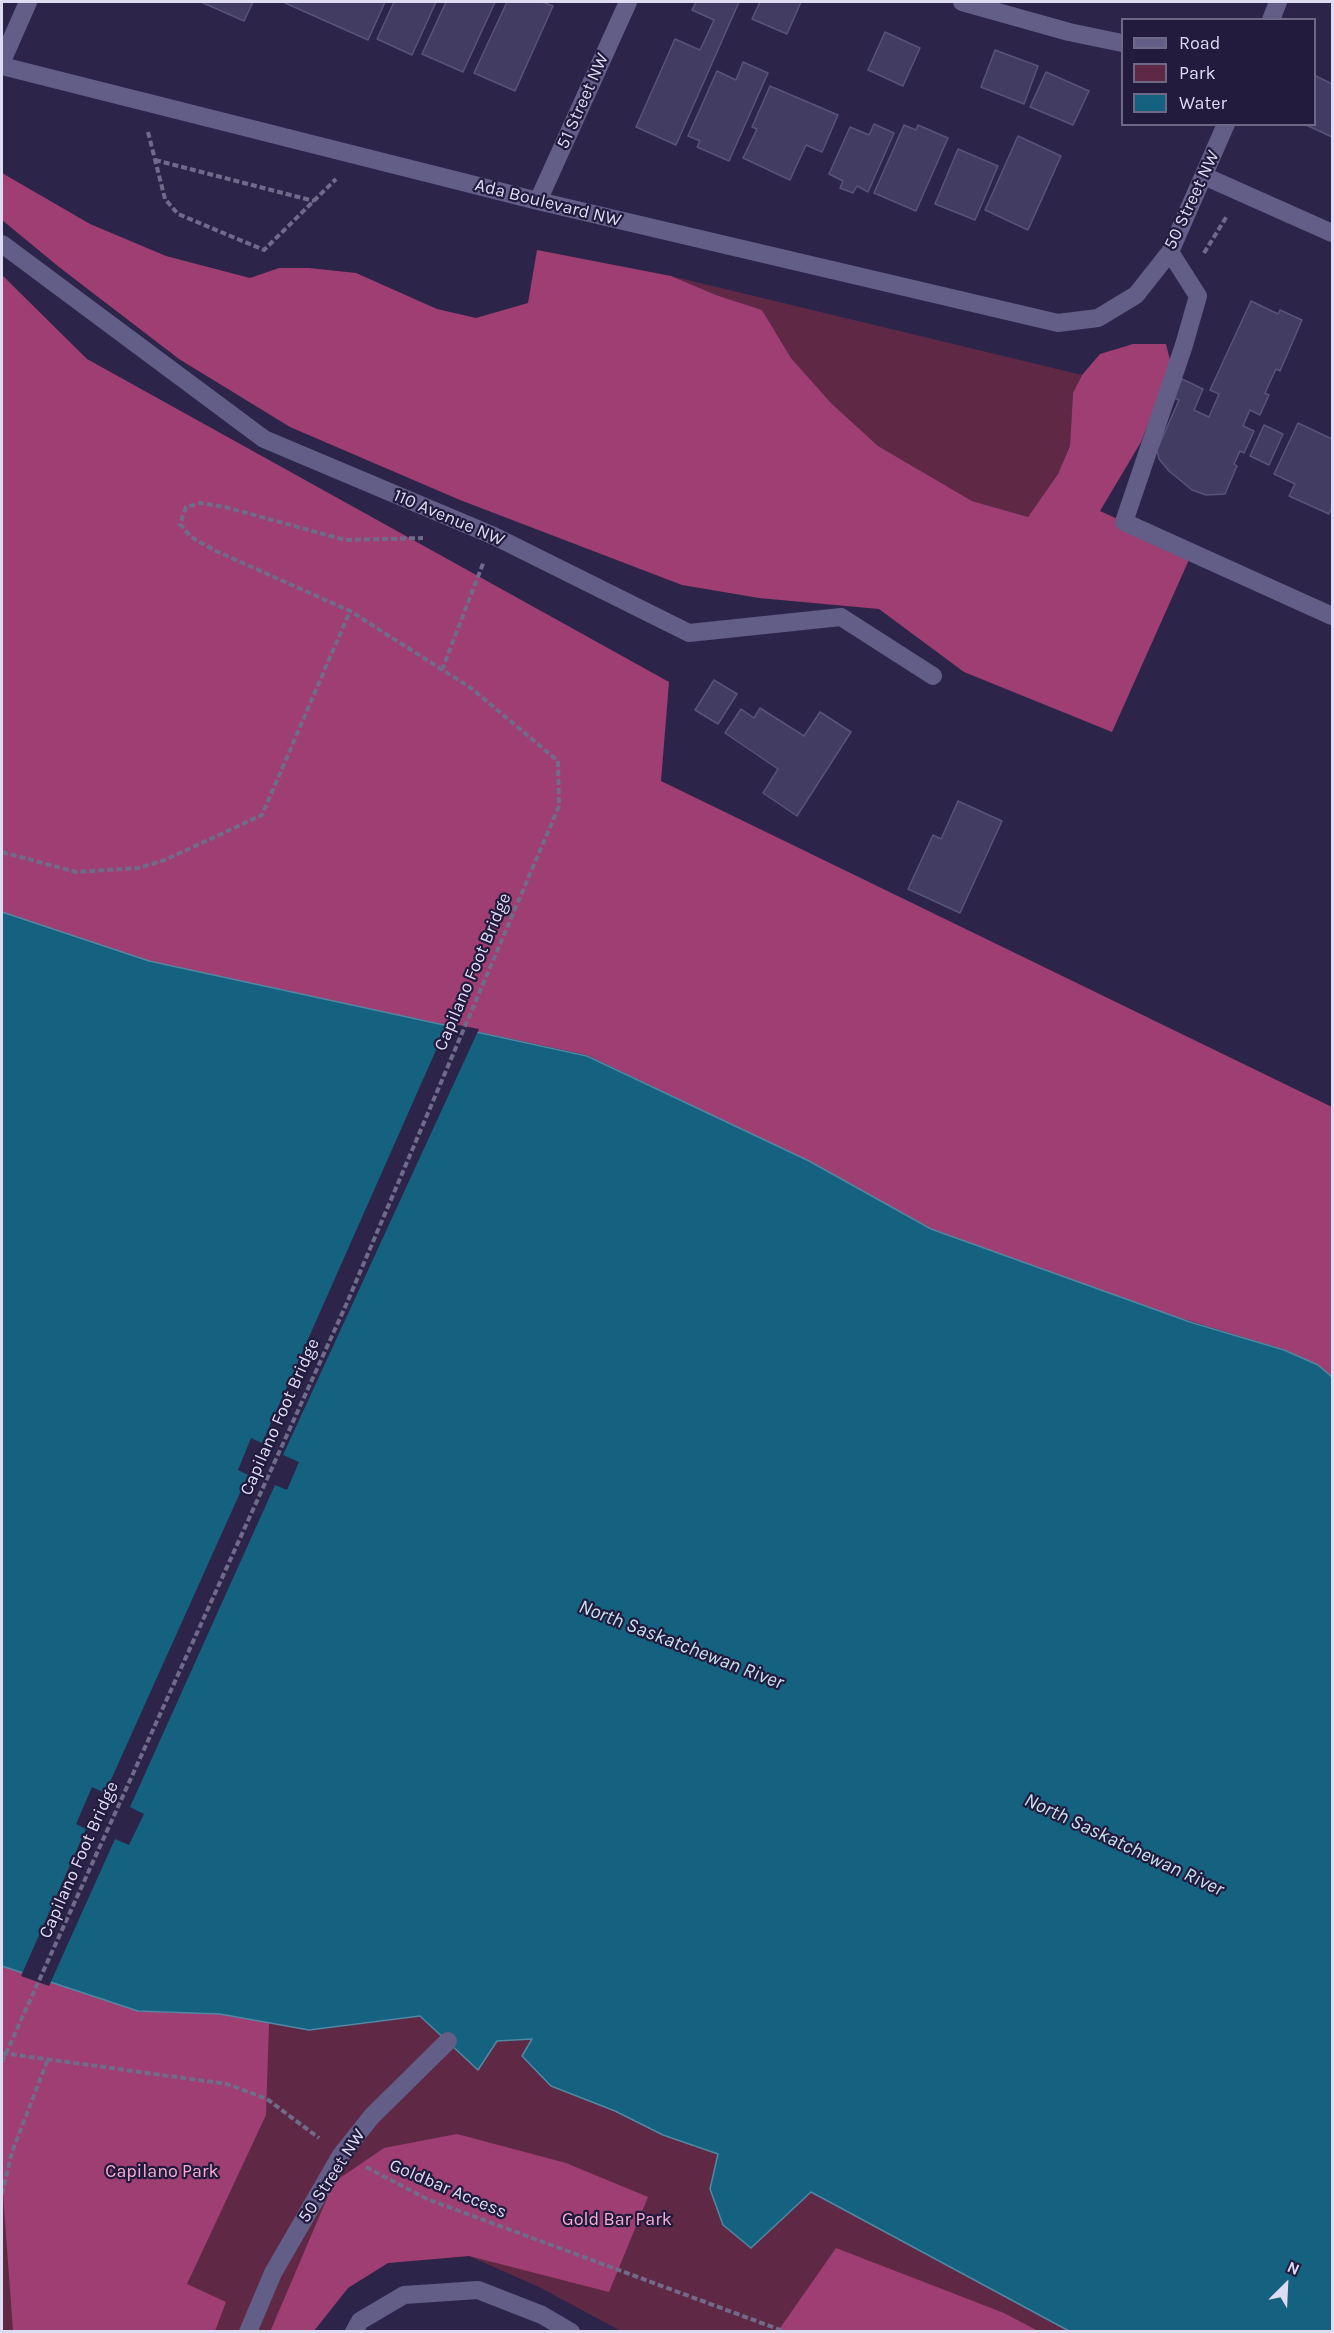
<!DOCTYPE html>
<html>
<head>
<meta charset="utf-8">
<style>
  body { margin:0 }
  #map { position:relative; width:1334px; height:2333px; overflow:hidden; background:#2c2549; font-family:Karla,sans-serif }
  canvas { display:block }
  .frame { position:absolute; inset:0; border:3px solid #dedcf3; pointer-events:none }
  .legend { position:absolute; left:1121px; top:18px; width:195px; height:108px; box-sizing:border-box; background:#221b3e; border:2px solid #6d6886; margin:0; padding:8px 10px; list-style:none; font-size:18px; color:#dedcf3 }
  .legend li { display:flex; align-items:center; gap:12px; height:30px }
  .legend b { width:30px; border:2px solid #6d6886 }
  .north { position:absolute; left:1256px; top:2255px; width:60px; height:60px; -webkit-text-stroke:4px #221b3e; paint-order:stroke; rotate:24deg; font-size:16px; font-weight:700; line-height:24px; text-align:center; color:#dedcf3 }
  .north::after { content:''; display:block; margin:auto; width:21px; height:27px; background:#dedcf3; clip-path:polygon(50% 0,100% 100%,50% 72%,0 100%) }
</style>
</head>
<body>
<div id="map">
<canvas width="1334" height="2333"></canvas>
<div class="frame"></div>
<ul class="legend">
<li><b style="height:8px;background:#635e87"></b>Road</li>
<li><b style="height:16px;background:#5f2945"></b>Park</li>
<li><b style="height:16px;background:#156280"></b>Water</li>
</ul>
<div class="north">N</div>
</div>
<script>
const g = document.querySelector('canvas').getContext('2d');
g.lineJoin = 'round';
function fillPath(path, color) { g.fillStyle = color; g.fill(path, 'evenodd'); }
const toPath = rows => new Path2D(rows.map(r => 'M' + r).join(''));
function stroke(path, color, width, dash) { g.strokeStyle = color; g.lineWidth = width; g.lineCap = dash ? 'butt' : 'round'; g.setLineDash(dash || []); g.stroke(path); }
function drawText(font, color, halo, rows, align = 'center') {
  g.font = font + ' Karla,sans-serif'; g.lineWidth = 4.5; g.setLineDash([]); g.textBaseline = 'middle'; g.strokeStyle = halo; g.fillStyle = color; for (const [text, x, y, turn = 0] of rows) {
    g.save(); g.translate(x, y); g.rotate((+turn || 0) * Math.PI / 180); g.textAlign = isNaN(turn) ? turn : align; if (halo) g.strokeText(text, 0, 0); g.fillText(text, 0, 0); g.restore();
  }
}
fillPath(toPath([
  [671,276,1082,375,1073,393,1070,446,1058,474,1028,517,972,501,878,446,831,403,791,358,762,310,716,295],
  [2,1966,138,2011,220,2014,309,2030,420,2016,448,2041,533,2039,615,2111,663,2135,718,2154,751,2247,811,2192,1069,2331,621,2331,539,2287,469,2256,388,2263,353,2268,282,2331,2,2332]
]), '#5f2945');
fillPath(toPath([
  [2,173,90,224,166,256,250,278,279,268,309,268,356,273,437,309,476,318,528,303,537,250,671,276,716,295,762,310,791,358,831,403,878,446,972,501,1028,517,1058,474,1070,446,1073,393,1082,375,1100,354,1133,344,1166,344,1171,364,1141,442,1100,511,1192,553,1112,732,964,672,879,609,759,598,682,585,460,500,290,427,179,359,59,267,2,220],
  [2,275,87,359,669,682,661,781,1332,1107,1332,1377,1319,1366,1285,1350,1148,1308,932,1229,810,1162,587,1055,149,962,2,913],
  [2,1966,138,2011,220,2014,269,2023,266,2115,187,2284,226,2302,215,2331,13,2331,2,2180],
  [457,2134,566,2163,648,2197,609,2292,469,2256,388,2263,348,2288,314,2331,270,2332,334,2182,384,2148],
  [836,2248,1004,2313,1038,2331,778,2331]
]), '#9f3e72');
const water = toPath([
  [2,912,149,961,587,1056,809,1161,931,1229,1190,1322,1284,1350,1318,1365,1332,1377,1332,2331,1069,2331,811,2192,751,2248,723,2225,710,2189,718,2154,663,2135,615,2111,551,2086,522,2056,532,2039,497,2041,478,2070,420,2016,309,2030,220,2014,138,2011,2,1966,2,912]
]);
fillPath(water, '#156280');
stroke(water, '#5187a2', 1.5);
fillPath(toPath([
  [448,1023,479,1029,283,1455,299,1462,287,1490,275,1485,130,1807,144,1814,129,1845,115,1839,49,1986,21,1976,86,1829,76,1824,92,1787,105,1793,248,1475,238,1470,251,1438,262,1443]
]), '#2c2549');
const building = toPath([
  [201,2,253,2,244,21,201,2],
  [283,2,385,2,368,40,283,2],
  [394,2,436,2,412,55,377,39,394,2],
  [446,2,495,2,463,72,422,54,446,2],
  [507,2,542,2,553,6,515,91,474,73,507,2],
  [696,2,739,2,676,145,636,127,675,39,700,50,714,20,692,10,696,2],
  [760,2,801,2,787,34,752,19,760,2],
  [885,32,920,48,903,86,868,70,885,32],
  [995,50,1038,66,1024,104,981,87,995,50],
  [743,62,768,73,729,161,697,147,700,141,688,136,717,71,736,80,743,62],
  [1046,72,1089,91,1073,125,1030,107,1046,72],
  [1314,75,1332,84,1332,137,1304,124,1314,124,1314,75],
  [770,86,838,115,822,152,806,145,790,180,743,158,757,129,752,127,770,86],
  [874,124,894,133,868,192,857,186,853,193,840,188,843,181,829,174,850,127,869,135,874,124],
  [904,125,916,130,918,125,948,138,916,211,874,193,904,125],
  [1018,136,1061,156,1028,230,985,210,1018,136],
  [958,149,998,166,975,220,935,204,958,149],
  [1251,301,1278,314,1280,310,1302,320,1280,371,1276,369,1265,393,1269,395,1260,415,1250,410,1243,426,1254,431,1244,453,1240,451,1234,464,1237,466,1225,494,1206,495,1192,490,1169,471,1159,459,1157,450,1179,400,1174,398,1182,379,1203,389,1194,410,1209,417,1219,394,1210,390,1251,301],
  [1298,423,1332,439,1332,507,1329,514,1289,496,1295,484,1274,474,1298,423],
  [1264,425,1283,434,1269,465,1250,456,1264,425],
  [714,680,737,694,718,724,695,710,714,680],
  [760,708,804,736,820,712,851,732,797,816,763,793,778,769,725,733,741,709,754,718,760,708],
  [958,801,1002,821,960,913,908,889,933,835,941,839,958,801]
]);
fillPath(building, '#423c62');
stroke(building, '#58537b', 1.5);
stroke(toPath([
  [148,132,165,199,178,214,264,250,336,179],
  [155,160,314,201],
  [1204,253,1227,216],
  [442,670,484,561],
  [2,852,76,872,138,868,165,860,262,815,350,611],
  [2,2053,227,2084,267,2099,319,2138],
  [2,2062,346,1305,559,806,558,761,471,688,350,611,216,551,191,537,180,524,186,507,200,503,225,507,345,540,423,538],
  [366,2167,427,2199,786,2332],
  [2,2194,12,2152,48,2059]
]), '#706b8a', 4, [6, 3]);
stroke(toPath([
  [962,2,1069,32,1122,43],
  [1271,20,1278,2],
  [2,61,28,2],
  [2,66,538,201,1058,323,1098,318,1136,295,1170,252,1226,124],
  [1204,176,1332,233],
  [538,201,628,2],
  [2,244,264,439,494,536,689,633,841,617,933,676],
  [1170,252,1198,296,1184,345,1124,522,1332,616],
  [248,2332,273,2273,341,2155,372,2116,448,2041],
  [354,2332,360,2321,404,2295,478,2290,542,2315,571,2332]
]), '#635e87', 18);
drawText('18px', '#dedcf3', '#221b3e', [
  ["51 Street NW",583,101,-66],
  ["50 Street NW",1192,200,-65],
  ["Ada Boulevard NW",548,203,14],
  ["110 Avenue NW",449,518,23],
  ["Capilano Foot Bridge",473,972,-67],
  ["Capilano Foot Bridge",280,1417,-66],
  ["Capilano Foot Bridge",79,1860,-66],
  ["50 Street NW",332,2176,-57],
  ["Goldbar Access",448,2189,23]
]);
drawText('18px', '#fcadd2', '#221b3e', [
  ["Capilano Park",162,2172],
  ["Gold Bar Park",617,2220]
]);
drawText('italic 20px', '#c6e1ef', '#221b3e', [
  ["North Saskatchewan River",681,1645,21],
  ["North Saskatchewan River",1124,1845,25]
]);
</script>
</body>
</html>
